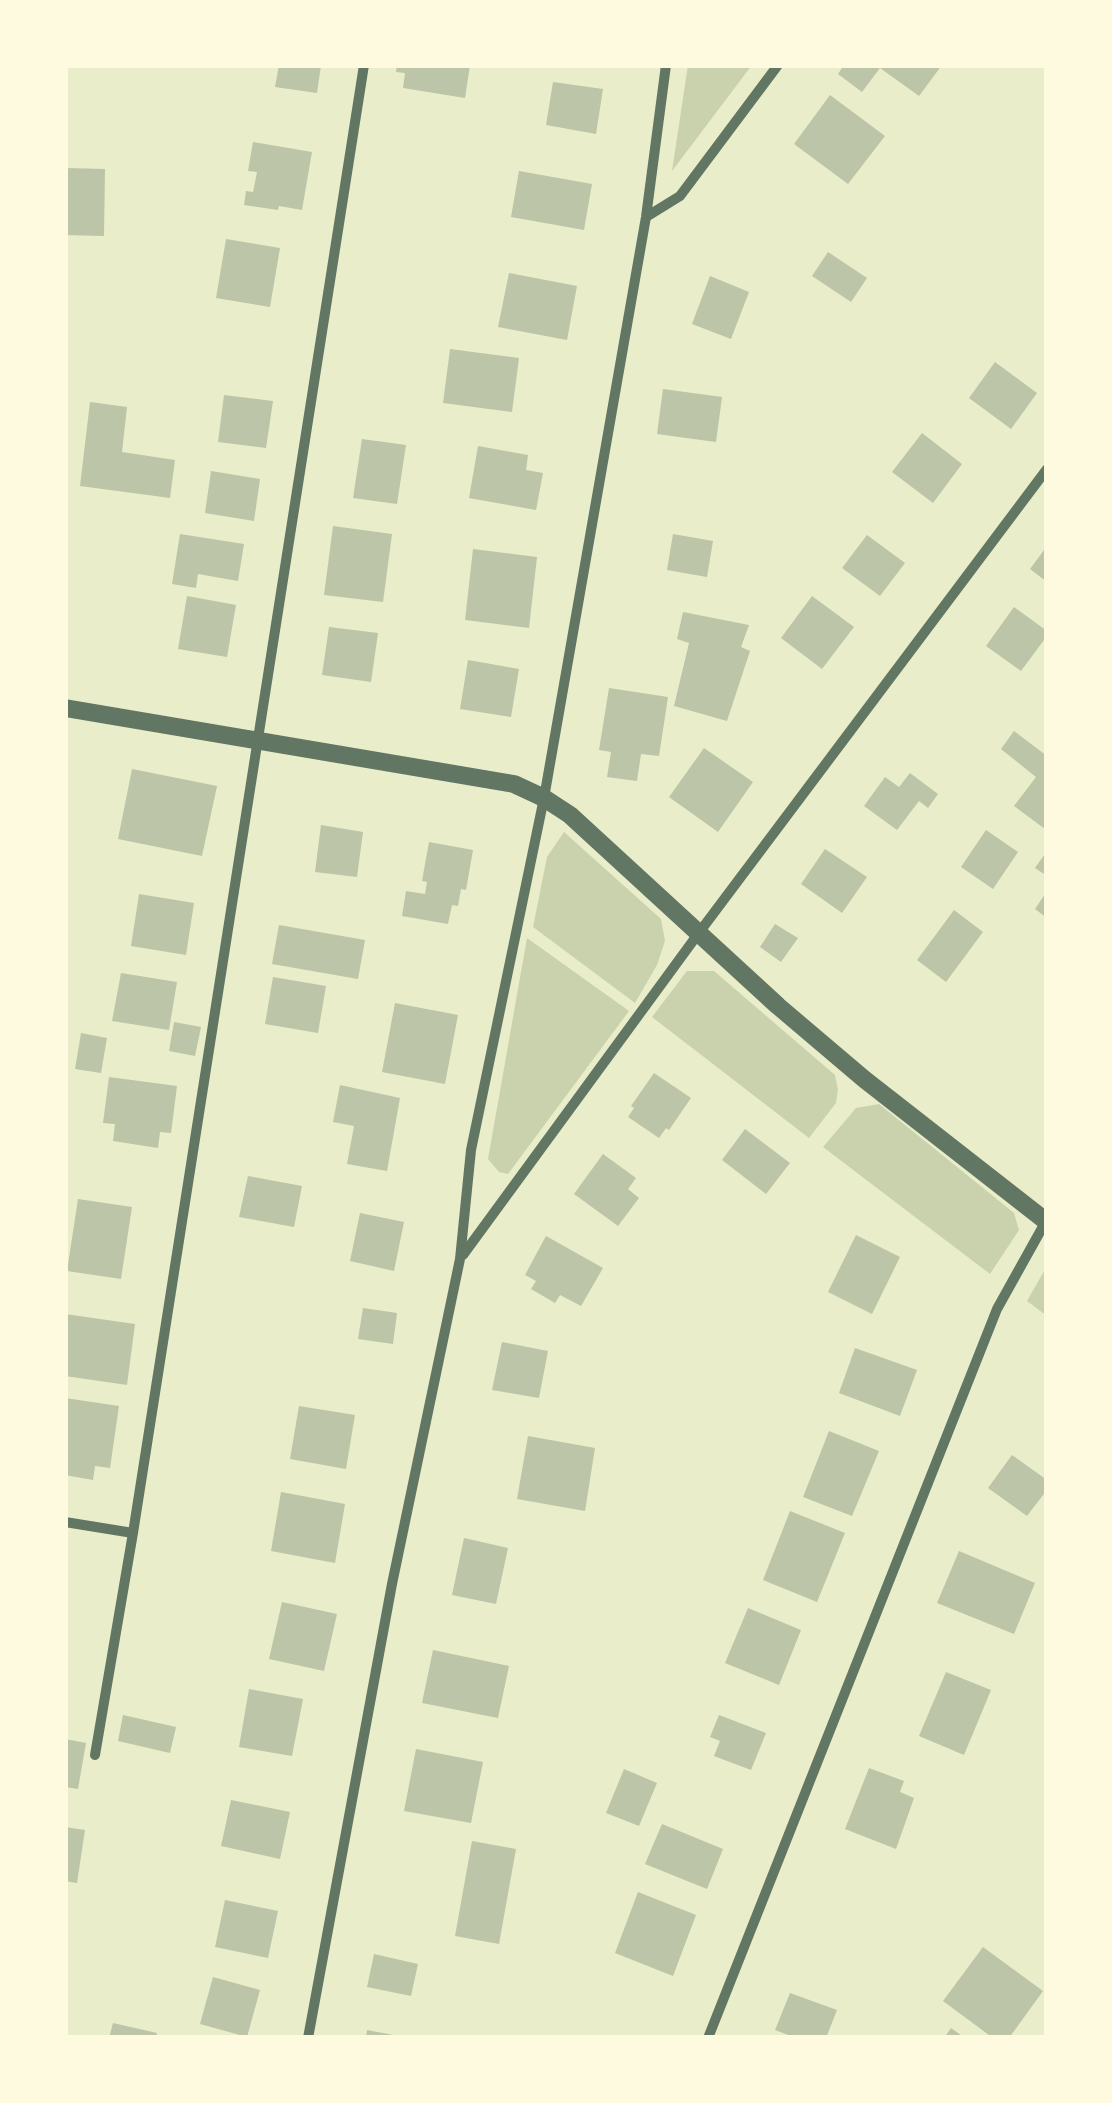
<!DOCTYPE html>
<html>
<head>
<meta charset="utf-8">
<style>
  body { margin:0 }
  #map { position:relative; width:1112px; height:2103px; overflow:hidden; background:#e9edc9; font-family:"Open Sans",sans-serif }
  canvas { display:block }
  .frame { position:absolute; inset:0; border:68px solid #fefae0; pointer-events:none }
</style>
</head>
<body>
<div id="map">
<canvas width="1112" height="2103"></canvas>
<div class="frame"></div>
</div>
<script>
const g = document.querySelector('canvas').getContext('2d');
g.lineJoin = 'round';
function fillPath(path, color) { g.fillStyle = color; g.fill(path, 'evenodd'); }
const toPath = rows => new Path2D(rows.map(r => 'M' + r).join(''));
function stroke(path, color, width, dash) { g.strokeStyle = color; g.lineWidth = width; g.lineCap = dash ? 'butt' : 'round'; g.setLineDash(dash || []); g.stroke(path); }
fillPath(toPath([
  [688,65,752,65,672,171],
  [564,832,661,919,665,941,657,965,635,1003,533,927,547,857],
  [527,938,629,1011,508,1174,499,1172,488,1159],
  [687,971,714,971,835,1075,838,1090,836,1103,809,1138,652,1017],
  [879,1104,1014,1213,1019,1230,990,1274,823,1147,856,1108],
  [1047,1266,1047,1316,1027,1301]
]), '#cad2ad');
fillPath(toPath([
  [279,65,321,65,317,93,275,87],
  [397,65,470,65,465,98,403,88,405,73,396,72],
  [844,65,942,65,919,96,880,68,862,92,838,74],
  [553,82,603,89,596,134,546,125],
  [830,95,885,136,848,184,794,144],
  [253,142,312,152,302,210,279,206,278,210,244,205,246,191,253,192,257,172,248,171],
  [65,168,105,169,104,236,65,235],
  [519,171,592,184,584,230,511,217],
  [226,239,280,248,270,307,216,298],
  [828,252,867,278,851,302,812,276],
  [509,273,577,286,567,340,498,327],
  [710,276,749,292,731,339,692,324],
  [450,349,519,358,512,412,443,403],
  [995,362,1037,393,1011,429,969,398],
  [663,389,722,397,716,442,657,434],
  [224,395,273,401,266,448,218,442],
  [90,402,127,407,122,452,175,460,170,498,80,486],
  [922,433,962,464,933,503,892,472],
  [362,439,406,445,397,504,353,498],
  [478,446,528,455,526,470,543,473,536,510,469,498],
  [211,471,260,479,254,521,205,513],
  [333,526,392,534,383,602,324,595],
  [180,534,244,544,238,581,198,574,196,588,172,584],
  [673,534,713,541,707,577,667,570],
  [867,535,905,563,880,596,842,568],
  [1047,546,1047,582,1030,569],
  [473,549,537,557,529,628,465,620],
  [187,596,236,605,227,657,178,649],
  [812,596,854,627,822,669,781,638],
  [1014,607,1047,631,1047,636,1021,671,986,646],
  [683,612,749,625,741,647,750,651,727,721,674,706,689,643,677,639],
  [329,627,378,633,371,682,322,675],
  [468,660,519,669,511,717,460,709],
  [609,688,668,697,659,756,641,754,637,781,607,777,611,752,599,750],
  [1014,731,1047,756,1047,826,1045,829,1014,806,1036,777,1001,749],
  [704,748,753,782,718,832,669,797],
  [132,769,217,786,202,856,118,839],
  [910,773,938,794,928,808,919,801,897,830,864,806,885,777,899,787],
  [321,825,363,832,357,877,315,872],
  [986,830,1018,852,993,889,961,867],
  [429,842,473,850,466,890,461,889,458,906,452,905,448,924,402,916,406,891,425,894,427,882,422,881],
  [825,849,867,877,842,913,801,884],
  [1047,851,1047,876,1035,868],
  [1047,891,1047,918,1035,909],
  [139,894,194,903,186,955,131,946],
  [954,910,983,932,946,982,917,960],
  [775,924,798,938,781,962,760,947],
  [279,925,365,940,358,979,272,964],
  [121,973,177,982,169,1030,112,1021],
  [273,977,326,986,318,1033,265,1024],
  [395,1003,458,1015,445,1084,382,1072],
  [174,1022,201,1027,195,1056,169,1051],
  [81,1033,107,1038,101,1073,75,1069],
  [654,1073,691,1098,669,1130,666,1128,659,1138,628,1117,634,1108,631,1106],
  [109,1077,177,1086,171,1133,160,1132,158,1148,113,1141,115,1124,103,1123],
  [340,1085,400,1098,387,1171,347,1164,354,1126,333,1122],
  [745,1129,790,1163,766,1194,722,1160],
  [603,1154,636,1178,628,1189,639,1198,618,1226,574,1194],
  [248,1176,302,1186,294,1227,239,1217],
  [78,1199,132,1207,121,1279,67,1271],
  [360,1213,404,1222,394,1271,350,1261],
  [856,1235,900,1257,872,1314,828,1292],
  [546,1236,603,1268,581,1306,560,1295,555,1303,531,1289,536,1281,525,1275],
  [363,1308,397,1313,393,1344,358,1339],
  [65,1314,135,1324,127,1385,65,1376],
  [502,1342,548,1351,539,1398,492,1390],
  [855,1348,917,1370,900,1416,839,1393],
  [65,1398,119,1406,110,1468,95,1466,93,1480,65,1475],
  [299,1406,355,1415,346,1469,290,1459],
  [829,1431,879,1451,852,1516,803,1497],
  [528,1436,595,1448,585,1511,517,1499],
  [1012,1455,1047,1480,1047,1490,1027,1516,988,1488],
  [281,1492,345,1504,335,1563,271,1551],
  [790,1511,845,1533,817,1602,763,1580],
  [464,1538,508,1548,496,1604,452,1595],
  [959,1551,1035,1583,1014,1634,937,1603],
  [282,1602,337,1614,324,1671,269,1659],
  [748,1608,801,1630,779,1685,725,1663],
  [433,1650,509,1666,498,1718,422,1703],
  [946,1672,991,1690,964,1755,919,1736],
  [249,1689,303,1699,292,1756,239,1747],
  [123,1715,176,1727,170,1753,118,1741],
  [719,1715,766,1733,751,1770,714,1756,720,1741,710,1737],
  [65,1739,86,1743,78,1789,65,1787],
  [416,1749,483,1762,471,1823,404,1811],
  [869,1768,904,1781,900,1792,914,1798,896,1849,845,1829],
  [624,1769,657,1783,639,1826,606,1813],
  [231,1800,290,1812,280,1859,221,1846],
  [662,1824,723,1849,707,1889,645,1864],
  [65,1827,85,1830,77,1883,65,1881],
  [472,1841,516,1849,499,1944,455,1936],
  [638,1892,696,1915,673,1976,615,1953],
  [225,1900,278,1911,268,1958,215,1947],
  [983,1947,1043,1991,1009,2038,993,2038,943,2001],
  [374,1954,418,1964,411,1996,367,1987],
  [213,1977,260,1990,247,2037,200,2024],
  [790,1993,837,2010,826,2038,796,2038,775,2030],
  [113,2023,157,2033,156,2038,109,2038],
  [951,2028,965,2038,944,2038],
  [367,2030,399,2036,398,2038,366,2038]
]), '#bcc5a7');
stroke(toPath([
  [646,217,680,196,778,65],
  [463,1255,698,934,1047,469],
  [65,1522,133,1533],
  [95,1755,133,1533,364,65],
  [308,2038,392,1584,460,1259,471,1150,544,798,646,217,666,65],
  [708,2038,997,1309,1046,1221]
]), '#617663', 10);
stroke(toPath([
  [65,708,514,784,544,798,570,815,778,1006,864,1079,1047,1222]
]), '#617663', 18);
</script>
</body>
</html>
